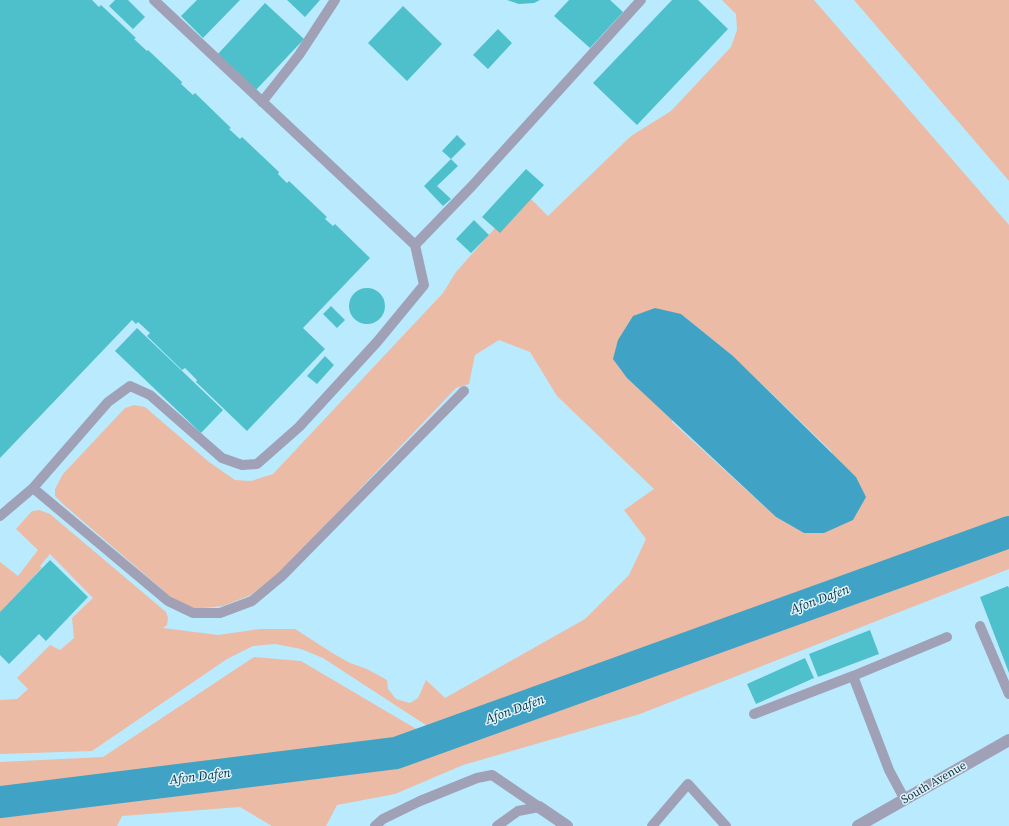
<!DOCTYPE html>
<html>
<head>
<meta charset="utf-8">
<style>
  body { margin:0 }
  canvas { display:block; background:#b9eafe }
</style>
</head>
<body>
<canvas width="1009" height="826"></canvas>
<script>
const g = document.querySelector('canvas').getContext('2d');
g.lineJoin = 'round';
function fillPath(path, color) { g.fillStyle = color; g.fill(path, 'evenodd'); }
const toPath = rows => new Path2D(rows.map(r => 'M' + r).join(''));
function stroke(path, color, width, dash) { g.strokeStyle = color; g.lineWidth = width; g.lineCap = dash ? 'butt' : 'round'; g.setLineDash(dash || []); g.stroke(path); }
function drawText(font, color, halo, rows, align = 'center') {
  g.font = font + ' "Source Serif 4",serif'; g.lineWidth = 3; g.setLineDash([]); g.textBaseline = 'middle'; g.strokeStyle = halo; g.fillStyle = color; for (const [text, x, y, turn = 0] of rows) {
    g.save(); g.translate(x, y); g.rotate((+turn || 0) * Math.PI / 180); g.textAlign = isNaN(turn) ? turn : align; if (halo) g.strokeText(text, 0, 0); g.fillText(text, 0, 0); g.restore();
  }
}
fillPath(toPath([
  [722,0,814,0,1009,225,1009,528,435,731,323,658,301,649,275,644,253,646,227,659,92,751,0,754,0,700,17,699,28,689,17,678,50,645,60,650,74,638,72,618,93,598,50,554,40,566,42,568,0,612,0,562,18,576,38,550,16,529,32,511,39,510,50,514,166,612,168,618,167,625,163,628,218,635,260,629,295,629,334,654,350,663,367,669,387,680,388,689,396,699,410,703,418,698,426,680,445,698,585,619,629,575,646,539,624,510,654,489,557,396,530,352,499,340,475,355,469,384,456,388,281,572,251,595,223,606,194,609,179,604,63,504,55,496,55,489,63,474,125,408,134,405,145,407,209,462,235,480,251,481,273,474,443,293,456,272,495,228,531,199,548,216,631,136,671,111,731,47,737,30,736,14],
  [681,314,733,356,832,452,824,533,804,533,776,517,672,422],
  [854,0,1009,0,1009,181],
  [1009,541,1009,569,640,714,463,765,395,794,337,805,326,826,272,826,240,807,122,816,117,826,0,826,0,762,103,757,254,657,301,661,418,730,445,747]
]), '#ecbba6');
fillPath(toPath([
  [655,308,681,314,733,356,856,477,866,497,853,520,824,533,804,533,776,517,627,378,613,359,618,340,633,316]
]), '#40a3c5');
stroke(toPath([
  [0,802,396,753,1009,532]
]), '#40a3c5', 32);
fillPath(toPath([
  [0,0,92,0,99,7,101,5,136,38,134,39,147,51,148,50,182,82,181,84,193,95,195,93,231,128,229,129,240,139,242,137,279,172,278,174,287,183,289,181,327,217,325,219,333,226,335,224,370,258,303,328,325,349,247,431,196,382,197,380,185,368,182,370,147,336,150,333,138,322,136,324,132,320,0,458],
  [115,0,128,0,145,17,133,29,109,6],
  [197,0,240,0,203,38,181,16],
  [287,0,320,0,305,17],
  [507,0,540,0,534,3,519,4],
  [569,0,610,0,623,12,590,48,554,16],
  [672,0,698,0,728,29,637,125,593,83],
  [265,3,304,39,255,91,217,55],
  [403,6,442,44,407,81,368,43],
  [498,29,512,43,488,69,473,55],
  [457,135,466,144,451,159,442,151],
  [451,159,458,166,437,186,451,199,443,206,424,186],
  [526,169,544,185,500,233,482,217],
  [474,220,489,235,471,253,456,239],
  '349 306a18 18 0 1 1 36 0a18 18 0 1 1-36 0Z',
  [331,306,345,320,337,328,323,314],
  [137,328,223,410,201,433,115,351],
  [325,356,334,365,317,384,307,376],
  [50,560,88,597,46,641,39,634,9,664,0,655,0,612],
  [1008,586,1009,588,1009,673,980,597],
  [870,630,879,654,818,677,809,654],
  [805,658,814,678,756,704,747,684]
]), '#4ec0cc');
stroke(toPath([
  [262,102,299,55,335,0],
  [415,245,472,186,641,0],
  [33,488,168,601,193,613,220,613,252,601,282,576,464,391],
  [0,516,33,488,108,402,130,386,150,395,222,458,242,465,257,464,299,427,377,342,424,285,415,245,154,0],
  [980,626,1009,694],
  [853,676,889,770,905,800],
  [754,714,853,676,947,637],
  [375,826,383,819,420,801,477,778,492,775,539,807],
  [497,826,518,811,539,807],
  [652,826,688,784,726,826]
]), '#a0a1b7', 10);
stroke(toPath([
  [539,807,567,826],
  [858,826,1009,740]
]), '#a0a1b7', 12);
drawText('12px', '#132c36', '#dbf3fd', [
  ["South Avenue",934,783,-30]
]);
drawText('italic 13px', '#033240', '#dbf3fd', [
  ["Afon Dafen",820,600,-20],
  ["Afon Dafen",515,710,-20],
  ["Afon Dafen",200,777,-7]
]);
</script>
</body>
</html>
